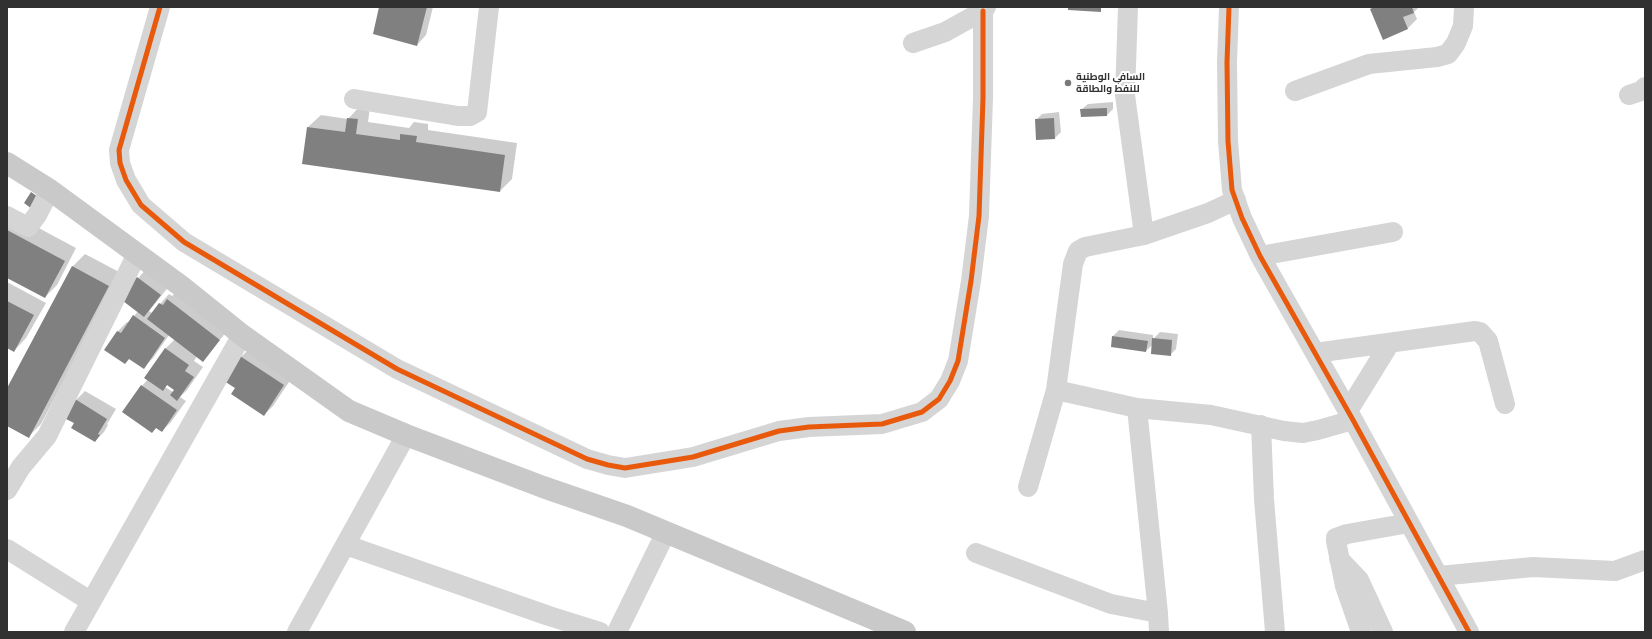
<!DOCTYPE html>
<html>
<head>
<meta charset="utf-8">
<style>
  body { margin:0 }
  #map { position:relative; width:1652px; height:639px; overflow:hidden; background:#fff; font-family:Inter,sans-serif }
  canvas { display:block }
  .frame { position:absolute; inset:0; border:8px solid #313131; pointer-events:none }
</style>
</head>
<body>
<div id="map">
<canvas width="1652" height="639"></canvas>
<div class="frame"></div>
</div>
<script>
const g = document.querySelector('canvas').getContext('2d');
g.lineJoin = 'round';
function fillPath(path, color) { g.fillStyle = color; g.fill(path, 'evenodd'); }
const toPath = rows => new Path2D(rows.map(r => 'M' + r).join(''));
function stroke(path, color, width, dash) { g.strokeStyle = color; g.lineWidth = width; g.lineCap = dash ? 'butt' : 'round'; g.setLineDash(dash || []); g.stroke(path); }
function drawText(font, color, halo, rows, align = 'center') {
  g.font = font + ' Inter,Cairo,sans-serif'; g.lineWidth = 4; g.setLineDash([]); g.textBaseline = 'middle'; g.strokeStyle = halo; g.fillStyle = color; for (const [text, x, y, turn = 0] of rows) {
    g.save(); g.translate(x, y); g.rotate((+turn || 0) * Math.PI / 180); g.textAlign = isNaN(turn) ? turn : align; if (halo) g.strokeText(text, 0, 0); g.fillText(text, 0, 0); g.restore();
  }
}
fillPath(toPath([
  [380,7,433,7,426,35,417,45],
  [1373,7,1419,7,1414,12,1417,19,1407,29,1371,9],
  [1113,102,1113,109,1107,115,1081,110,1088,104],
  [360,106,370,107,368,122,409,128,414,122,428,124,428,130,517,143,512,179,500,191,308,127,321,115,348,119],
  [1059,112,1061,132,1055,138,1036,120,1042,114],
  [7,211,76,248,57,285,45,297,7,277],
  [85,254,121,273,41,424,28,437,8,426,7,427,7,390,73,266],
  [147,268,170,285,149,311,152,313,169,294,172,296,177,291,228,330,202,361,197,356,194,361,203,367,187,390,180,397,186,401,171,422,162,431,142,386,148,379,146,377,166,348,175,339,169,335,153,358,143,368,130,358,105,350,118,331,127,322,129,323,138,311,121,298],
  [168,384,175,390,173,392,165,387],
  [7,282,46,303,26,338,14,351,7,347],
  [1119,330,1153,335,1153,339,1160,332,1178,334,1176,349,1170,355,1153,344,1146,351,1113,336],
  [250,348,293,376,273,406,264,415,241,357],
  [85,391,116,409,107,424,108,425,104,432,95,441,75,423,76,400]
]), '#0003');
fillPath(toPath([
  [379,7,427,7,417,46,373,34],
  [1068,7,1101,7,1101,12,1068,10],
  [1374,7,1412,7,1414,13,1403,17,1408,29,1383,40,1370,9],
  [1107,108,1107,116,1081,117,1080,109],
  [347,118,358,119,356,134,400,140,400,134,417,136,416,142,505,155,500,192,302,164,307,127,345,132],
  [1054,118,1055,139,1036,140,1035,119],
  [31,192,44,201,36,212,24,203],
  [7,230,65,261,45,298,7,278],
  [72,266,109,286,29,438,7,426,7,388],
  [137,277,161,295,144,317,119,298],
  [167,299,220,340,203,362,147,319,159,303,163,305],
  [7,301,34,315,14,352,7,348],
  [133,315,165,338,144,369,129,359,125,364,104,350,117,331,121,333],
  [1112,336,1148,341,1146,352,1111,347],
  [1152,338,1172,340,1171,356,1151,354],
  [165,348,189,365,185,371,194,377,177,401,170,395,174,390,167,385,163,391,144,378],
  [240,356,284,385,264,416,231,394,235,388,224,381],
  [141,385,177,410,162,432,156,428,152,433,122,412],
  [75,399,107,419,98,434,100,435,95,442,71,428,74,423,64,418]
]), '#808080');
stroke(toPath([
  [160,7,119,150,120,163,126,180,141,205,184,242,397,369,587,459,608,465,625,468,693,457,779,431,809,427,882,424,922,412,939,399,950,381,958,361,971,281,979,216,983,98,983,11],
  [1128,7,1125,95,1144,235],
  [1229,7,1227,62,1228,141,1232,190,1242,218,1260,256,1353,420,1469,632],
  [913,43,945,32,983,11,986,7],
  [1295,91,1369,64,1437,57,1448,54,1456,43,1463,26,1464,7],
  [1629,95,1641,91,1645,87],
  [354,99,458,116,470,116,477,112,489,7],
  [7,216,28,227,37,215,50,190],
  [1260,256,1393,232],
  [1315,353,1475,331,1480,332,1488,341,1505,404],
  [1056,390,1137,408,1211,415,1284,431,1303,433,1318,430,1353,420],
  [1137,408,1158,613,1159,632],
  [1348,411,1390,343],
  [1261,425,1264,499,1275,632],
  [1028,487,1056,390,1073,264,1078,251,1085,247,1144,235,1208,213,1236,200],
  [7,490,21,467,47,436,137,254],
  [346,545,549,616,600,632],
  [7,549,90,601],
  [976,553,1111,604,1158,613],
  [1339,559,1359,580,1383,632],
  [1439,576,1533,567,1615,571,1645,560],
  [74,632,242,335],
  [297,632,406,435],
  [617,632,666,532],
  [1361,632,1345,586,1336,541,1336,538,1347,534,1409,523]
]), '#d5d5d5', 20);
stroke(toPath([
  [7,163,50,190,181,286,242,335,349,411,406,435,543,487,627,516,905,632]
]), '#c9c9c9', 22);
stroke(toPath([
  [160,7,119,150,120,163,126,180,141,205,184,242,397,369,587,459,608,465,625,468,693,457,779,431,809,427,882,424,922,412,939,399,950,381,958,361,971,281,979,216,983,98,983,11],
  [1229,7,1227,62,1228,141,1232,190,1242,218,1260,256,1353,420,1469,632]
]), '#e8590c', 5);
for (const [x, y, r, color] of [
  [1068,83,4,"#797979"]
]) { const dot = new Path2D(); dot.arc(x, y, r, 0, 2 * Math.PI); g.fillStyle = color; g.fill(dot); stroke(dot, '#fff', 1.5); }
drawText('bold 10px', '#313131', '#fff', [
  ["السافي الوطنية",1076,77],
  ["للنفط والطاقة",1076,89]
], 'left');
</script>
</body>
</html>
